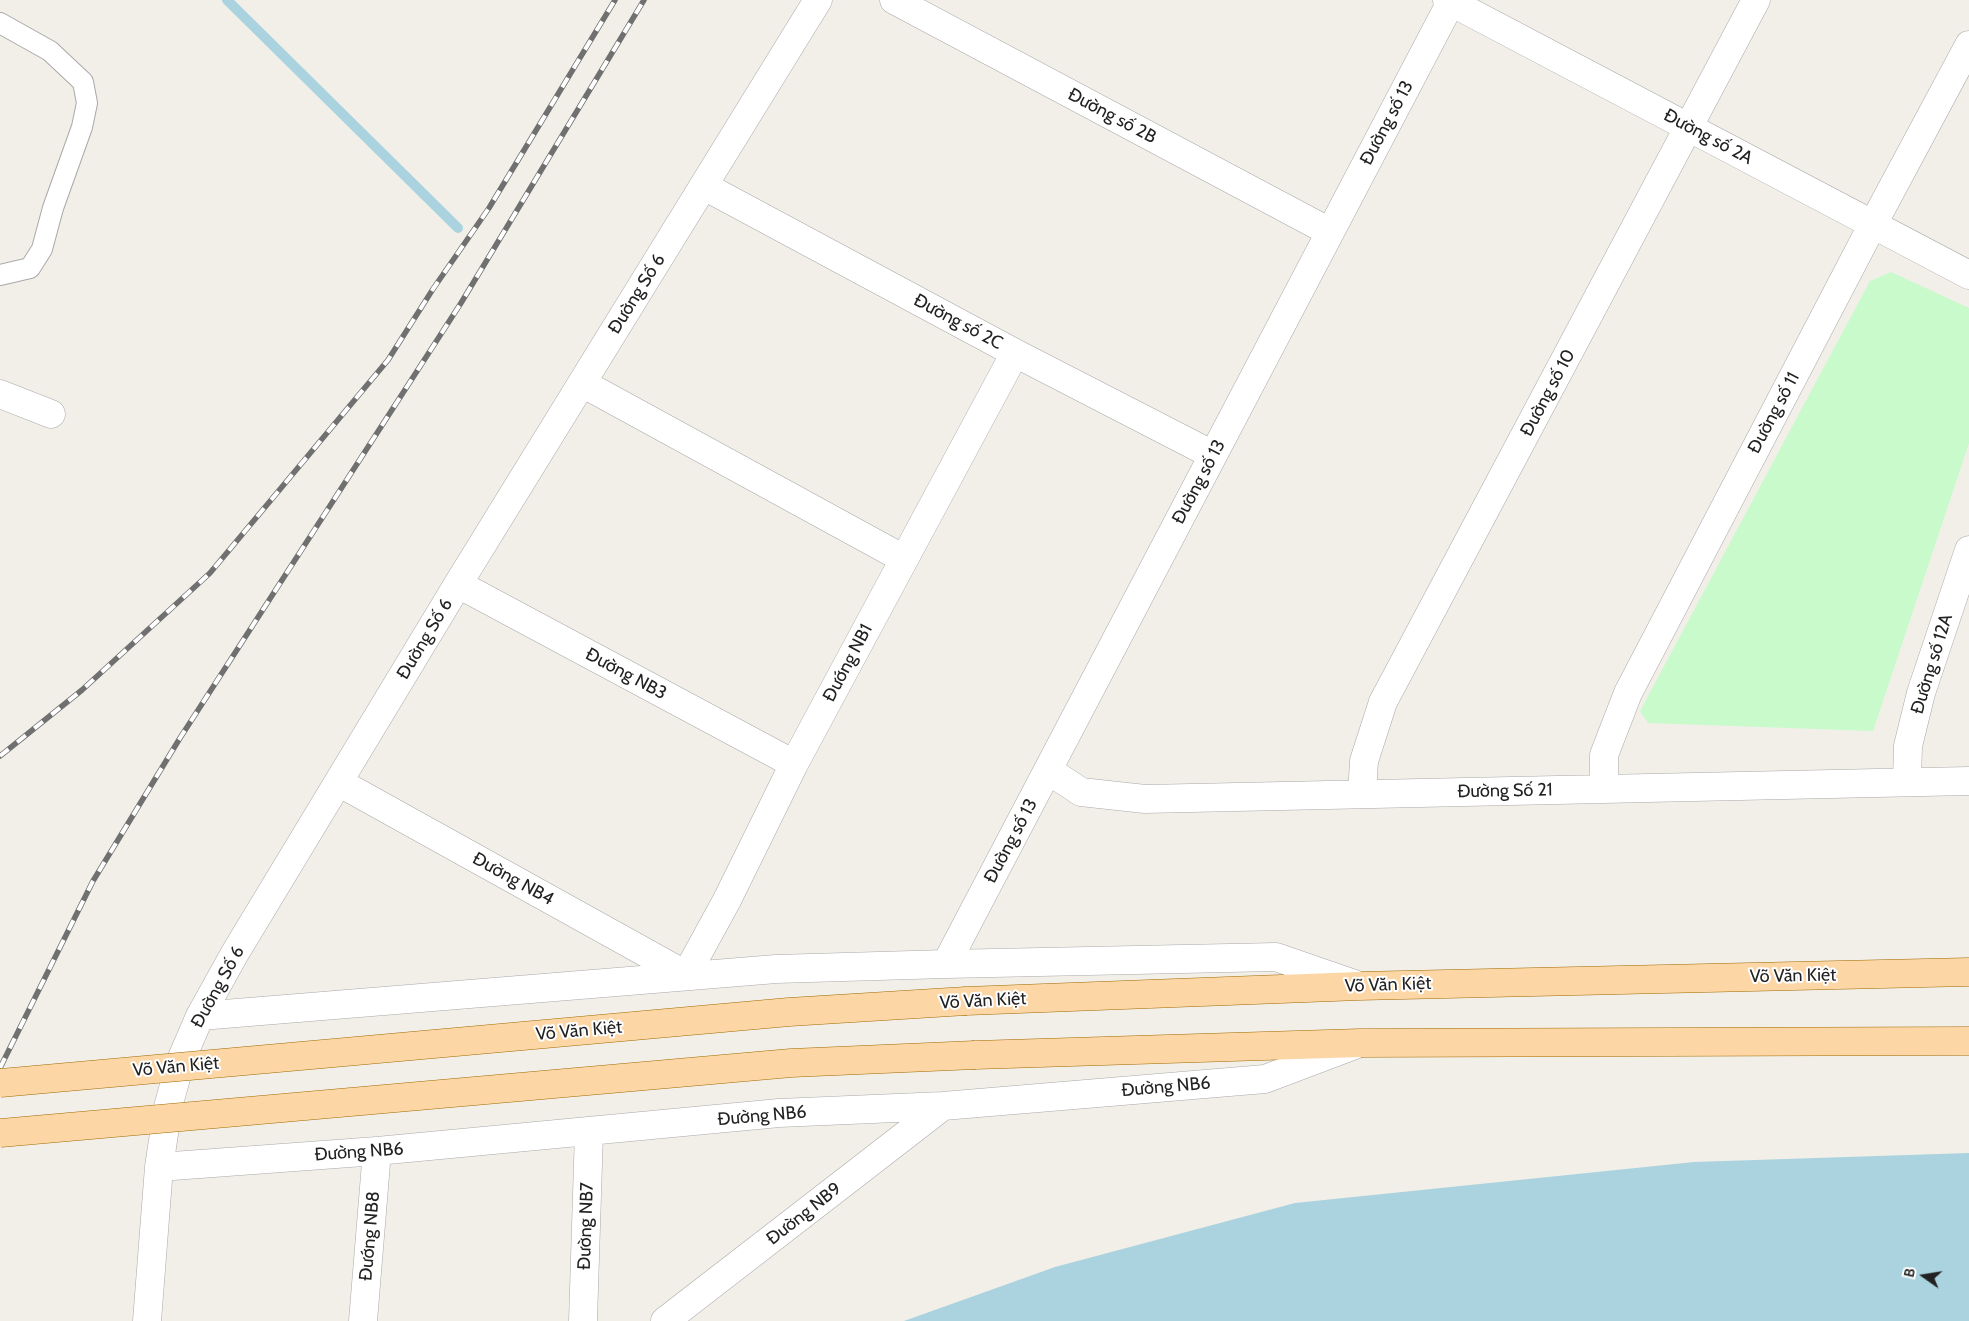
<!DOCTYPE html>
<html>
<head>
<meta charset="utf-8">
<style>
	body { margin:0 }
	#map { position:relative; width:1969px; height:1321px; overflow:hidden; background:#f2efe9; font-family:Cabin,sans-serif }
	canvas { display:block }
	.north { position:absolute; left:1899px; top:1251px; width:50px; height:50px; -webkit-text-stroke:4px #fff; paint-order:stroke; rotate:283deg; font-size:14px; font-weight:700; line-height:20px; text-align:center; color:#222 }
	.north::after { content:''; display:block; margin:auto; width:18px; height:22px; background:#222; clip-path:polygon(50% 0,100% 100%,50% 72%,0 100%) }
</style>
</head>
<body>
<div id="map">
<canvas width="1969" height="1321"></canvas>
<div class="north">B</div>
</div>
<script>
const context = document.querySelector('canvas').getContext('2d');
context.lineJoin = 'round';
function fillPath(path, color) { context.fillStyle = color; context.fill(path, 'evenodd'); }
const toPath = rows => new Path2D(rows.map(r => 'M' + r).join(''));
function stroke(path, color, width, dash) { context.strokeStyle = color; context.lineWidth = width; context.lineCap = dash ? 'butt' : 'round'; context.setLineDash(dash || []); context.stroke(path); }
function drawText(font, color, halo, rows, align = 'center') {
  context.font = font + ' Cabin,sans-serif'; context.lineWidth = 4; context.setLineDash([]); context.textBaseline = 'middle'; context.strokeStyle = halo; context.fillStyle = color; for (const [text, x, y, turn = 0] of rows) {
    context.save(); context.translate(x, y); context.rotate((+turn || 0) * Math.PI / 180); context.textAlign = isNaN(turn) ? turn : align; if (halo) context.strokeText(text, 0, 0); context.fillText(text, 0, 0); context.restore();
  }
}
const park = toPath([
	[1891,272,1969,308,1969,443,1873,731,1648,723,1640,711,1870,281]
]);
const water = toPath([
	[1969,1153,1969,1321,904,1321,1055,1267,1295,1203,1694,1162]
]);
const stream = toPath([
	[227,0,458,228]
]);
const lane = toPath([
	[0,23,50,51,83,82,87,103,82,127,53,208,42,249,30,268,0,275]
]);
const street = toPath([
	[894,0,1330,232],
	[1447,0,1969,275],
	[704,186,1015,353,1213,455],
	[582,383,904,559],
	[0,394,51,414],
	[458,584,794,764],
	[1048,770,1081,792,1145,799,1969,781],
	[1907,781,1908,746,1921,693,1969,550],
	[340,783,686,975,727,900,794,764,1015,353],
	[1604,789,1604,755,1628,693,1873,224,1969,45],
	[1362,794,1364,761,1383,702,1756,0],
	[946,964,1452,0],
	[200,1016,776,969,946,964,1276,957,1357,985],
	[159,1167,377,1151,779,1113,943,1106,1265,1079,1355,1045],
	[147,1321,159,1167,168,1107,181,1060,200,1016,235,953,458,584,818,0],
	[363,1321,377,1151],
	[583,1321,589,1132],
	[665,1321,943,1106]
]);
const primary = toPath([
	[966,1001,1359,986,1969,972],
	[975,1055,1360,1043,1969,1041]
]);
const rail = toPath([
	[0,756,82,690,210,573,388,360,433,289,489,208,615,0],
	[0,1068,93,881,180,738,461,303,644,0]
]);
const primaryBridge = toPath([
	[0,1083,789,1012,966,1001],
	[0,1133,791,1063,975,1055]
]);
const streetNames = [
	["Đường số 2B",1112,116,28],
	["Đường số 13",1387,123,-62],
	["Đường số 2A",1708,137,28],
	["Đường Số 6",637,294,-58],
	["Đường số 2C",958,322,28],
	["Đường số 10",1548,393,-62],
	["Đường số 11",1774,413,-62],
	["Đường số 13",1199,482,-62],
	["Đường Số 6",425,639,-59],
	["Đướng NB1",848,663,-62],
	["Đường số 12A",1932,664,-73],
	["Đường NB3",626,674,28],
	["Đường Số 21",1505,791,-1],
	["Đường số 13",1011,841,-62],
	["Đường NB4",513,879,29],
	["Võ Văn Kiệt",1793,976,-1],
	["Võ Văn Kiệt",1388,985,-2],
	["Đường Số 6",218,987,-61],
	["Võ Văn Kiệt",983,1001,-3],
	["Võ Văn Kiệt",579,1031,-5],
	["Võ Văn Kiệt",176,1067,-5],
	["Đường NB6",1166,1087,-5],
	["Đường NB6",762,1116,-5],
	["Đường NB6",359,1152,-4],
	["Đường NB9",804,1214,-38],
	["Đường NB7",586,1226,-88],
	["Đướng NB8",370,1236,-85]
];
fillPath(park, '#c8facc');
fillPath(water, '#aad3df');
stroke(stream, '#aad3df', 10);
stroke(lane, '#a9a9a9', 22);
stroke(street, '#a9a9a9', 29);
stroke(primary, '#a06b00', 29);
stroke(lane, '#fff', 20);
stroke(street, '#fff', 28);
stroke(primary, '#fcd6a4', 28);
stroke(rail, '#707070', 5.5);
stroke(rail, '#fff', 4, [11]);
stroke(primaryBridge, '#a06b00', 29, []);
stroke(primaryBridge, '#fcd6a4', 28);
drawText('18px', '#222', '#fff', streetNames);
</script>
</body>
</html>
